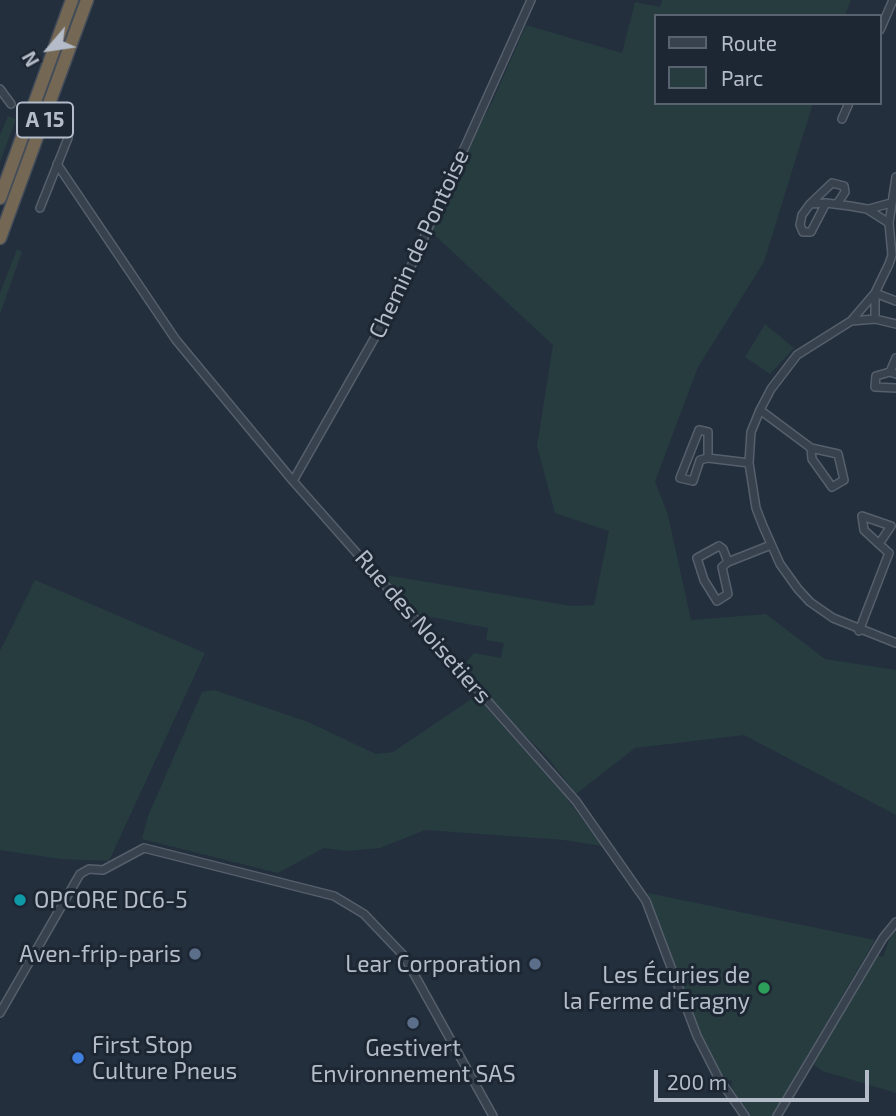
<!DOCTYPE html>
<html>
<head>
<meta charset="utf-8">
<style>
	body { margin:0 }
	#map { position:relative; width:896px; height:1116px; overflow:hidden; background:#242f3e; font-family:"Exo 2",sans-serif }
	canvas { display:block }
	.legend { position:absolute; left:654px; top:14px; width:228px; height:91px; box-sizing:border-box; background:#1d2633; border:2px solid #59626f; margin:0; padding:9px 12px; list-style:none; font-size:21px; color:#b4bcc9 }
	.legend li { display:flex; align-items:center; gap:14px; height:35px }
	.legend b { width:35px; border:2px solid #59626f }
	.north { position:absolute; left:14px; top:14px; width:70px; height:70px; -webkit-text-stroke:5px #1d2633; paint-order:stroke; rotate:241deg; font-size:19px; font-weight:700; line-height:28px; text-align:center; color:#b4bcc9 }
	.north::after { content:''; display:block; margin:auto; width:24px; height:32px; background:#b4bcc9; clip-path:polygon(50% 0,100% 100%,50% 72%,0 100%) }
	.scale { position:absolute; left:654px; top:1070px; width:215px; height:32px; box-sizing:border-box; border:4px solid #b4bcc9; border-top:0; padding-left:9px; font-size:21px; line-height:24px; white-space:nowrap; color:#b4bcc9; -webkit-text-stroke:5px #1d2633; paint-order:stroke }
</style>
</head>
<body>
<div id="map">
<canvas width="896" height="1116"></canvas>
<ul class="legend">
<li><b style="height:9px;background:#38414e"></b>Route</li>
<li><b style="height:19px;background:#263c3f"></b>Parc</li>
</ul>
<div class="north">N</div>
<div class="scale">200 m</div>
</div>
<script>
const context = document.querySelector('canvas').getContext('2d');
context.lineJoin = 'round';
function fillPath(path, color) { context.fillStyle = color; context.fill(path, 'evenodd'); }
const toPath = rows => new Path2D(rows.map(r => 'M' + r).join(''));
function stroke(path, color, width, dash) { context.strokeStyle = color; context.lineWidth = width; context.lineCap = dash ? 'butt' : 'round'; context.setLineDash(dash || []); context.stroke(path); }
function drawText(font, color, halo, rows, align = 'center') {
  context.font = font + ' "Exo 2",sans-serif'; context.lineWidth = 6; context.setLineDash([]); context.textBaseline = 'middle'; context.strokeStyle = halo; context.fillStyle = color; for (const [text, x, y, turn = 0] of rows) {
    context.save(); context.translate(x, y); context.rotate((+turn || 0) * Math.PI / 180); context.textAlign = isNaN(turn) ? turn : align; if (halo) context.strokeText(text, 0, 0); context.fillText(text, 0, 0); context.restore();
  }
}
const green = toPath([
	[662,0,851,0,845,16,656,16,656,103,813,103,764,262,698,367,655,481,668,515,691,620,766,614,825,659,896,670,896,815,744,735,635,748,576,794,548,758,477,689,481,686,463,666,474,653,501,658,504,643,486,640,488,628,416,614,379,574,572,606,594,605,609,531,555,513,537,446,553,345,427,228,493,100,526,25,622,53,635,2,660,7],
	[8,116,16,119,0,162,0,135],
	[17,249,22,252,0,314,0,293],
	[765,324,794,348,770,374,745,357],
	[35,580,205,653,109,861,60,859,0,850,0,651],
	[214,690,308,722,376,754,393,752,476,696,565,796,602,846,564,840,425,830,380,848,347,851,324,848,278,873,142,839,148,816,202,692],
	[648,893,875,940,772,1116,750,1116,731,1087,732,1081,723,1077,699,1037],
	[896,928,896,1093,822,1071,812,1063,876,955,883,957,892,931]
]);
const minor = toPath([
	[880,30,893,0],
	[0,89,11,104],
	[842,119,849,103],
	[57,164,176,340,293,481,576,801,646,901,697,1036,719,1079,745,1116],
	[826,203,811,232,803,232,800,225,802,215,810,204,826,203,850,206,867,209,889,223],
	[810,204,832,183,844,186,845,192,837,204],
	[40,208,68,138],
	[869,209,891,203],
	[875,319,875,293,896,301],
	[851,321,875,293,889,264,892,255,889,223,896,177],
	[896,324,875,319,851,321,797,355,771,389,760,410,751,432,749,463,756,508,763,526,780,564,798,589,810,602,833,618,896,643],
	[890,372,896,358],
	[896,374,890,372,876,376,875,387,896,388],
	[760,410,811,448,838,454,844,480,832,487,812,459,811,448],
	[699,430,708,432,708,458,700,460,693,481,680,478,699,430],
	[708,458,749,463],
	[293,481,395,302,531,0],
	[879,544,891,526,862,516,864,530,879,544,889,553],
	[719,546,723,549,728,562,722,567,728,594,717,601,704,580,697,558,719,546],
	[728,562,771,545],
	[859,631,889,553],
	[0,1013,80,874,89,869,103,870,144,848,334,896,364,914,404,956,493,1116],
	[777,1116,883,938,896,922]
]);
const motorway = toPath([
	[0,198,72,0],
	[0,238,87,0]
]);
const markers = [
	[20,900,7,"#0f9aa8"],
	[195,954,7,"#5c6f8a"],
	[535,964,7,"#5c6f8a"],
	[764,988,7,"#2e9e5b"],
	[413,1023,7,"#5c6f8a"],
	[78,1058,7,"#3f7fe0"]
];
const shields = [
	[45,120,56]
];
const shieldNames = [
	["A 15",45,120]
];
const streetNames = [
	["Chemin de Pontoise",419,244,-65],
	["Rue des Noisetiers",423,627,49]
];
const poiNames = [
	["OPCORE DC6-5",34,900,"left"],
	["Aven-frip-paris",181,954],
	["Lear Corporation",521,964],
	["Les Écuries de",750,975],
	["la Ferme d'Eragny",750,1001],
	["First Stop",92,1045,"left"],
	["Culture Pneus",92,1071,"left"],
	["Gestivert",413,1048,"center"],
	["Environnement SAS",413,1074,"center"]
];
fillPath(green, '#263c3f');
stroke(minor, '#565f6c', 10);
stroke(motorway, '#434c59', 15);
stroke(minor, '#38414e', 7);
stroke(motorway, '#746855', 12);
for (const [x, y, r, color] of markers) { const dot = new Path2D(); dot.arc(x, y, r, 0, 2 * Math.PI); context.fillStyle = color; context.fill(dot); stroke(dot, '#1d2633', 2.5); }
for (const [x, y, w] of shields) { const box = new Path2D(); box.roundRect(x - w / 2, y - 17.5, w, 35, 5); context.fillStyle = '#1d2633'; context.fill(box); stroke(box, '#b4bcc9', 2); }
drawText('bold 21px', '#b4bcc9', null, shieldNames);
drawText('23px', '#b4bcc9', '#1d2633', streetNames);
drawText('23px', '#b4bcc9', '#1d2633', poiNames, 'right');
</script>
</body>
</html>
